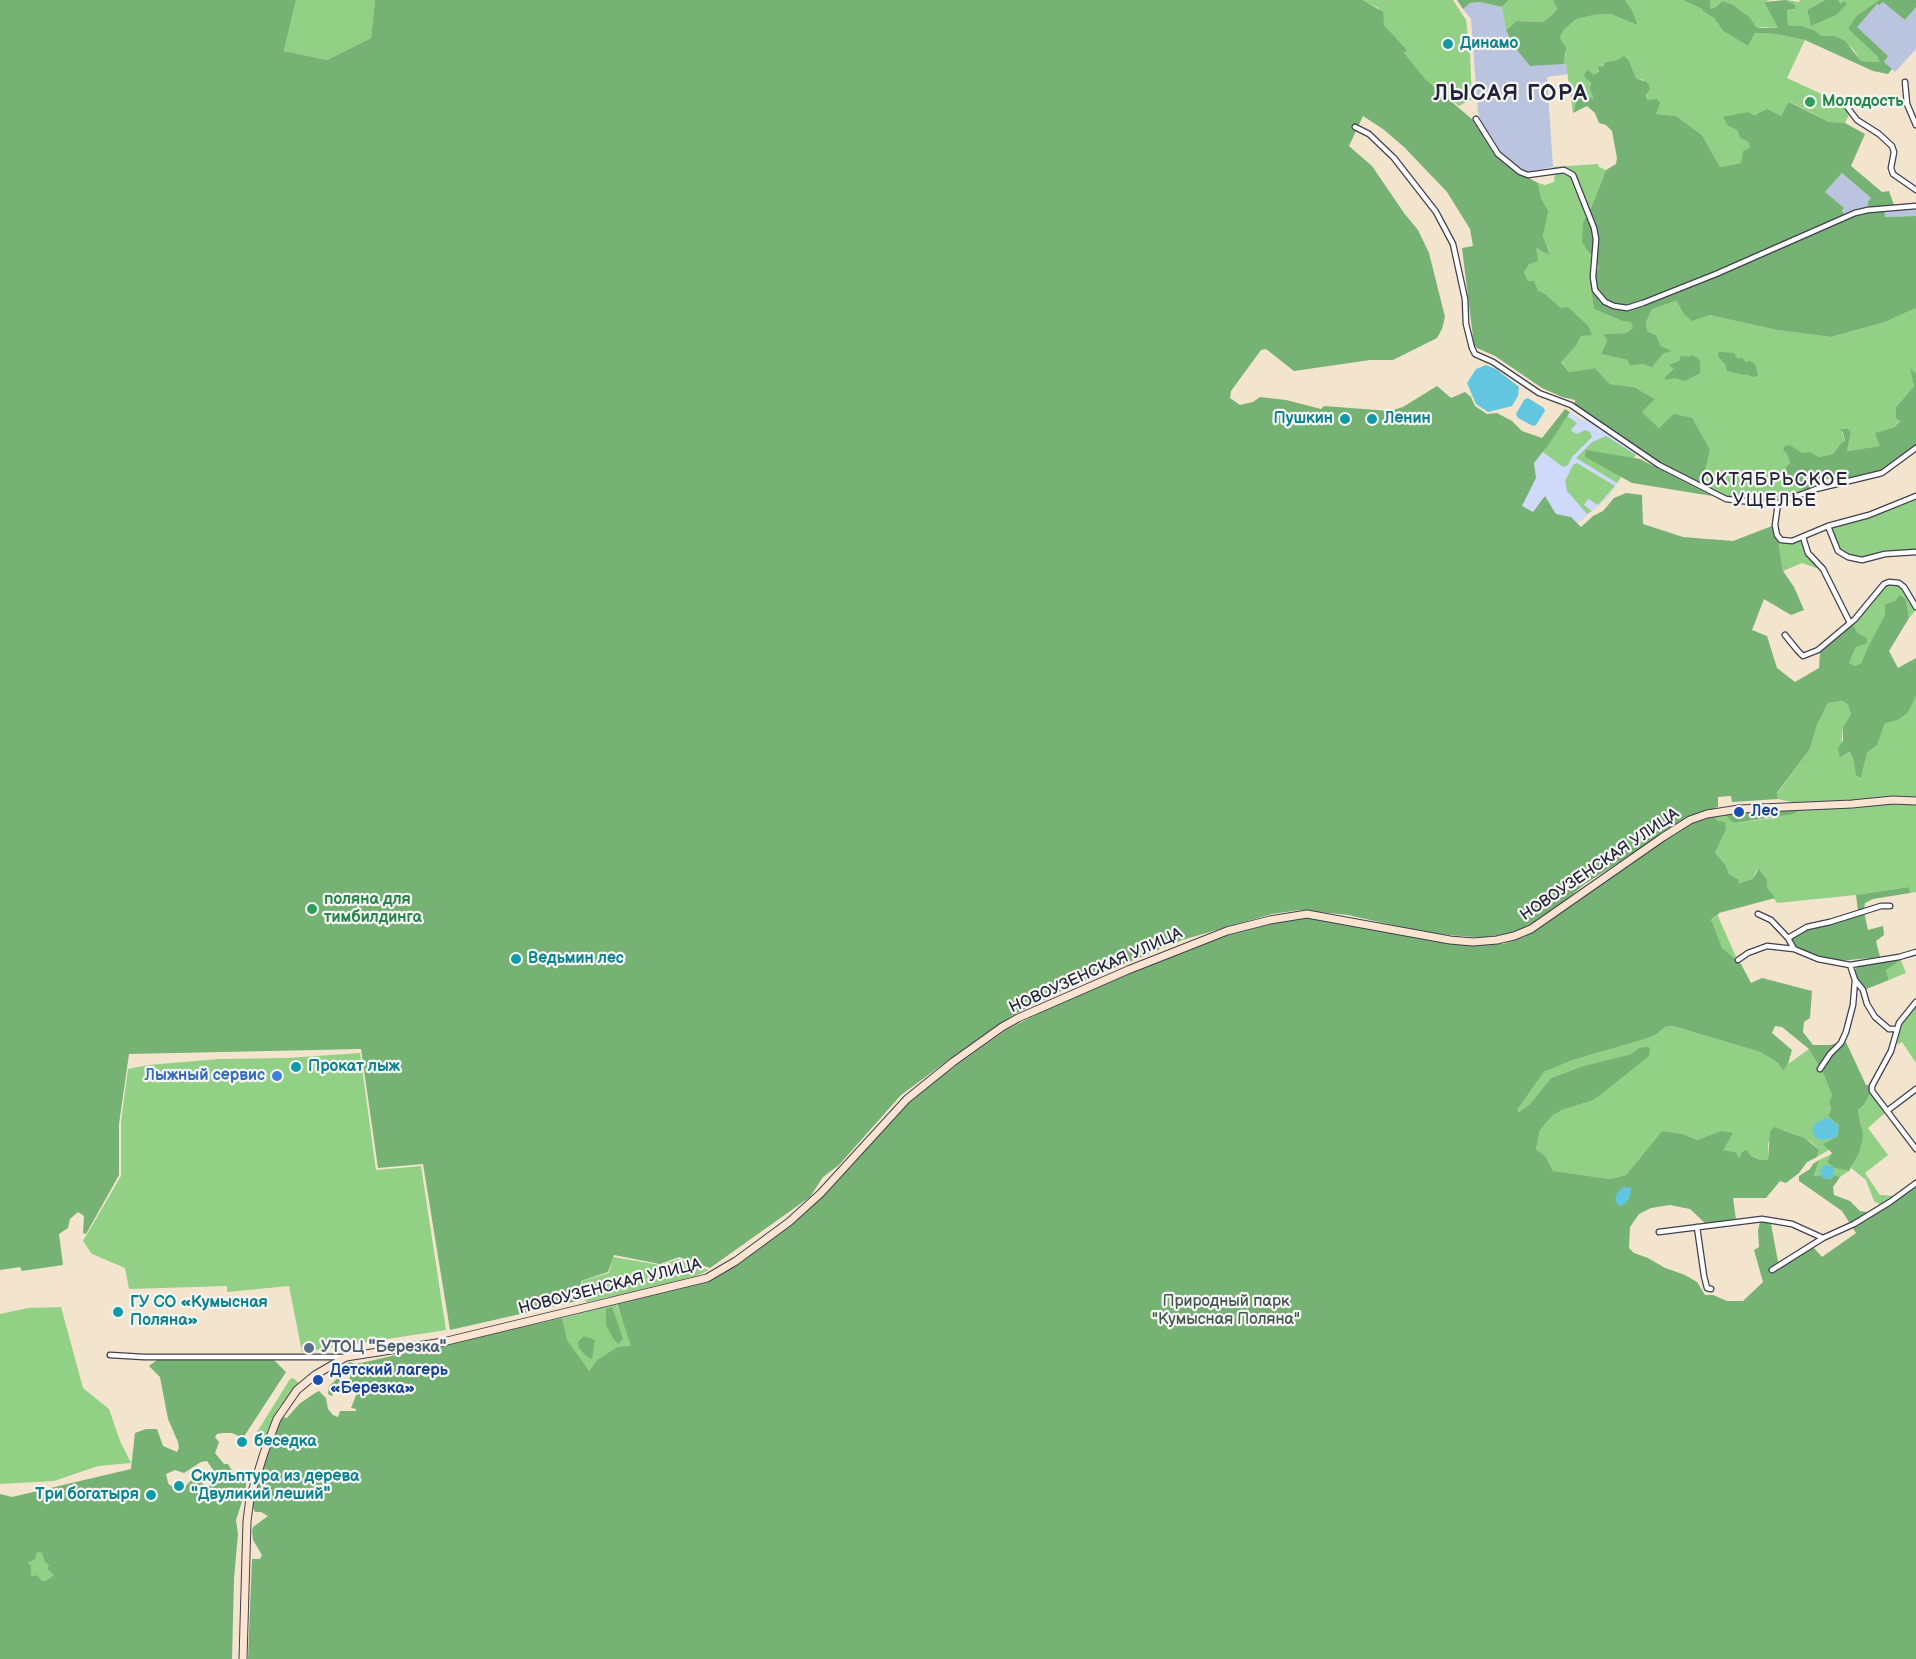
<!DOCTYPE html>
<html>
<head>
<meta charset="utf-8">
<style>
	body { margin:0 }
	canvas { display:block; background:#f3e4ce }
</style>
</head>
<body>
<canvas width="1916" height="1659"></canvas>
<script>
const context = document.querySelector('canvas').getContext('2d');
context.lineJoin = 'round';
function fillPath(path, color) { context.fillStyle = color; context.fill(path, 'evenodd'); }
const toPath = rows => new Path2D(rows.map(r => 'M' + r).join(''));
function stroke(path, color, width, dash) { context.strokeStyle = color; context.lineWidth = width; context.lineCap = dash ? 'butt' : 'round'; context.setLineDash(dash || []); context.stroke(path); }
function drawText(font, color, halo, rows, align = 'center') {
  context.font = font + ' "Balsamiq Sans",sans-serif'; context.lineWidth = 4.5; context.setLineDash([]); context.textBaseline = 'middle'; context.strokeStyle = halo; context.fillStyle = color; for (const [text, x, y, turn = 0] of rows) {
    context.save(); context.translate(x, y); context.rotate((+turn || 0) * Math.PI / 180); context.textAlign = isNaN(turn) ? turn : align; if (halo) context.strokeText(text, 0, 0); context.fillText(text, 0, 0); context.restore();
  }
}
const built = toPath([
	[1570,412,1584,421,1586,418,1637,454,1607,498,1577,524,1570,517,1556,514,1545,496,1533,512,1522,506,1536,478,1534,463,1549,444]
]);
const industrial = toPath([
	[1883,1,1905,20,1916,7,1916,49,1895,72,1884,62,1888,56,1856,27,1877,4],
	[1480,2,1502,7,1506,30,1513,45,1566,64,1568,74,1547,77,1553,167,1525,172,1521,171,1500,154,1483,128,1478,112,1471,19,1463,9,1470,3],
	[1842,173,1871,198,1869,208,1846,216,1842,211,1844,209,1825,192],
	[1916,207,1916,216,1885,217,1884,209]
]);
const green = toPath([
	[296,0,375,0,371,38,327,60,284,51],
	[1363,0,1453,0,1466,20,1470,53,1472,99,1459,106,1425,80,1404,53,1407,50,1384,25,1378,8],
	[1509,0,1553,0,1557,7,1554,13,1543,22,1517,21,1506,30,1502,7],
	[1625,0,1683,0,1705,9,1714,18,1723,31,1748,46,1755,33,1776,34,1805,40,1787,78,1852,108,1845,123,1829,122,1790,102,1781,116,1724,117,1728,126,1737,130,1740,138,1748,142,1750,148,1741,163,1720,167,1702,135,1676,116,1656,114,1648,100,1643,80,1636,78,1629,61,1605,62,1594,76,1587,71,1595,99,1577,98,1573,113,1566,64,1564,64,1566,53,1560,38,1563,31,1576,19,1594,15,1611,14,1638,24],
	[1710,0,1770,0,1764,2,1778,28,1756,27,1743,12,1734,5,1722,1,1716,7,1711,9],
	[1786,0,1799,2,1800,0,1825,0,1807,10,1811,26,1835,16,1841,4,1838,0,1879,0,1856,16,1848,29,1877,56,1881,62,1861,61,1853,49,1836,36,1820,36,1814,30,1802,26,1788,26,1787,10,1795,9,1795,6],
	[1598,164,1599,167,1606,170,1591,208,1583,222,1590,255,1599,267,1590,283,1594,309,1622,321,1632,322,1633,328,1626,333,1603,334,1607,341,1601,354,1627,360,1630,366,1643,364,1652,366,1663,354,1671,351,1661,346,1656,335,1647,331,1646,322,1652,309,1676,301,1684,314,1709,315,1777,330,1831,337,1885,322,1916,308,1916,373,1911,369,1914,386,1896,407,1900,420,1880,442,1880,446,1847,451,1851,432,1848,429,1841,429,1845,442,1841,443,1833,454,1819,457,1802,454,1790,445,1786,452,1790,463,1788,478,1796,486,1804,490,1778,501,1768,502,1726,497,1702,485,1710,450,1659,428,1642,412,1655,399,1634,387,1610,384,1595,368,1569,372,1561,361,1576,346,1581,336,1561,308,1544,293,1537,291,1534,282,1528,281,1524,272,1536,246,1550,253,1543,236,1547,211,1541,198,1538,183,1545,185,1554,182,1555,173,1553,167],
	[1567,416,1577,423,1571,430,1573,432,1577,434,1585,430,1590,432,1592,437,1572,457,1568,465,1563,467,1543,452],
	[1606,436,1636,455,1617,483,1576,458,1592,442],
	[1577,463,1615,486,1598,505,1588,499,1584,505,1592,511,1587,514,1567,491,1565,481,1573,465],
	[1916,498,1916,550,1885,552,1862,557,1849,556,1840,550,1832,530,1834,526,1870,517],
	[1778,540,1786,543,1801,541,1806,554,1822,570,1802,563,1783,571],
	[1890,584,1898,585,1909,596,1915,611,1909,618,1906,600,1885,604,1886,615,1867,649,1861,663,1855,666,1849,663,1856,647,1859,634,1852,624,1886,585],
	[1916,696,1916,799,1795,803,1778,799,1777,794,1810,749,1817,725,1828,703,1842,701,1848,705,1851,714,1843,727,1840,756,1848,752,1853,758,1856,776,1861,778,1867,753,1877,745,1885,722,1898,720],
	[1893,802,1916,804,1916,892,1910,893,1909,887,1856,895,1777,903,1767,888,1766,879,1758,868,1752,879,1738,883,1738,879,1729,874,1725,864,1715,853,1723,835,1714,815,1724,813,1735,823,1774,818,1797,808],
	[1719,913,1718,916,1736,957,1733,959,1722,948,1711,923,1711,921],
	[1900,958,1906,973,1889,980,1886,970,1897,963],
	[1916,1006,1916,1063,1902,1042,1899,1044,1897,1043,1903,1022],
	[1673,1026,1760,1052,1778,1063,1783,1071,1788,1064,1809,1049,1823,1073,1832,1095,1829,1102,1831,1109,1828,1116,1839,1126,1837,1137,1829,1150,1817,1157,1819,1150,1812,1143,1805,1138,1783,1130,1768,1143,1768,1160,1760,1160,1751,1156,1740,1158,1735,1152,1722,1150,1721,1131,1697,1140,1683,1134,1662,1131,1626,1175,1610,1179,1553,1171,1546,1157,1536,1149,1540,1130,1552,1116,1562,1110,1591,1101,1649,1056,1639,1048,1631,1054,1583,1066,1551,1078,1530,1104,1519,1112,1517,1110,1544,1072,1573,1060,1645,1039,1657,1034,1665,1027],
	[360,1053,376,1170,421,1166,446,1330,302,1352,289,1286,227,1292,227,1286,129,1289,125,1268,92,1254,83,1241,121,1176,121,1122,128,1069,148,1065,219,1059,287,1058],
	[1871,1092,1886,1112,1868,1128,1888,1155,1865,1173,1880,1195,1895,1196,1881,1205,1874,1201,1866,1180,1851,1168,1859,1154,1861,1124,1858,1110,1864,1105],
	[1832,1154,1827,1162,1834,1168,1849,1171,1840,1177,1835,1175,1832,1179,1819,1175,1814,1176,1819,1160],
	[613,1257,660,1265,678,1259,709,1270,696,1276,635,1291,587,1302,583,1299,582,1281,609,1273],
	[616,1304,633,1347,595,1363,586,1374,566,1344,562,1318],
	[61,1307,83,1388,109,1409,120,1441,131,1463,98,1466,54,1481,0,1484,0,1314,28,1308],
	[293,1378,300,1384,278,1409,265,1441,254,1437,290,1379],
	[37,1551,42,1553,49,1565,47,1569,54,1575,47,1580,41,1581,37,1575,31,1576,26,1563]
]);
const forest = toPath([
	[0,0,296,0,284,51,327,60,371,38,375,0,1363,0,1383,12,1384,25,1407,50,1404,53,1425,79,1473,120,1496,155,1520,173,1538,183,1541,198,1548,211,1543,236,1550,254,1545,253,1536,247,1538,261,1529,264,1524,272,1528,281,1534,281,1538,291,1544,293,1561,308,1568,307,1588,326,1592,335,1581,336,1576,346,1561,362,1569,372,1595,368,1610,384,1634,387,1655,399,1642,412,1659,428,1674,414,1692,418,1710,450,1702,485,1660,463,1617,435,1575,405,1575,400,1562,397,1542,388,1495,356,1477,348,1474,345,1462,248,1473,246,1470,229,1447,192,1404,147,1383,129,1363,116,1349,146,1372,166,1404,213,1418,230,1429,253,1445,317,1442,329,1437,338,1393,360,1370,360,1294,371,1266,349,1261,350,1231,391,1230,398,1240,405,1253,402,1260,397,1286,400,1321,409,1324,406,1390,411,1403,407,1437,386,1451,398,1465,392,1471,397,1475,406,1487,414,1497,413,1512,421,1522,431,1542,438,1565,409,1570,412,1549,444,1534,463,1536,478,1522,506,1533,512,1545,496,1556,514,1571,517,1581,527,1593,516,1603,511,1614,498,1626,493,1642,495,1643,524,1683,537,1733,541,1772,526,1778,540,1783,571,1794,587,1804,610,1791,615,1764,599,1752,630,1767,636,1777,668,1795,682,1819,668,1820,652,1852,624,1859,634,1867,638,1867,643,1856,647,1849,663,1855,666,1861,663,1867,649,1885,615,1885,604,1895,601,1900,595,1906,600,1909,618,1889,651,1898,668,1916,658,1916,696,1908,712,1898,720,1885,723,1877,745,1867,753,1861,778,1856,776,1853,758,1849,752,1840,757,1838,749,1843,740,1843,727,1851,714,1848,705,1842,701,1828,703,1817,725,1810,749,1777,793,1778,799,1732,802,1731,796,1718,797,1718,807,1689,817,1585,884,1552,911,1518,931,1483,938,1428,933,1348,915,1300,910,1272,914,1182,940,1073,985,1013,1015,958,1053,901,1095,839,1165,823,1177,810,1197,710,1268,679,1257,660,1264,614,1255,608,1272,581,1281,582,1300,450,1330,423,1164,378,1168,361,1049,129,1054,119,1124,119,1175,86,1234,83,1233,84,1216,78,1212,70,1219,68,1228,59,1234,63,1265,22,1271,20,1267,0,1270],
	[1457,0,1509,0,1502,7,1480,2,1470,3,1463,9],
	[1553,0,1625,0,1632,11,1638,25,1611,14,1594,15,1576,19,1563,31,1560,38,1566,48,1564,64,1530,66,1513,45,1506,30,1517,21,1543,22,1554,13,1557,8],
	[1683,0,1710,0,1711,9,1716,7,1722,1,1734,5,1750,18,1756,27,1761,28,1778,28,1764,2,1786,0,1795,5,1795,9,1787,10,1788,26,1802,26,1814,30,1821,36,1835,36,1845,41,1861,61,1880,62,1877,56,1848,29,1856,16,1879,0,1916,0,1916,7,1905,20,1883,2,1879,5,1877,4,1857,27,1888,56,1884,62,1892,69,1888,74,1873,71,1805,40,1776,34,1755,33,1748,46,1723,31,1714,18,1702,10,1703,9],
	[1825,0,1838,0,1841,4,1844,1,1847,4,1835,16,1811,26,1807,10],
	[1624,56,1629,61,1636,78,1648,83,1650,89,1646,95,1648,100,1657,99,1660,103,1656,114,1676,116,1702,135,1720,167,1741,163,1743,151,1750,148,1748,142,1740,138,1737,130,1728,126,1723,117,1748,112,1755,116,1757,114,1767,109,1781,116,1789,102,1829,122,1845,123,1865,134,1851,166,1882,192,1889,191,1894,205,1884,206,1885,217,1916,216,1916,308,1885,322,1831,337,1777,330,1709,315,1692,321,1684,314,1676,301,1652,309,1646,322,1647,331,1656,335,1661,346,1672,351,1663,354,1652,367,1643,364,1630,366,1627,360,1601,354,1607,341,1603,334,1626,333,1633,328,1631,322,1622,321,1594,309,1590,283,1599,267,1582,242,1583,222,1591,208,1606,170,1616,164,1617,158,1612,131,1606,125,1599,123,1595,113,1587,106,1573,113,1577,98,1585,96,1594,99,1590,89,1591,83,1584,76,1587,70,1594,75,1599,71,1598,67,1603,66,1605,62,1615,61],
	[1842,173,1871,198,1868,202,1868,208,1846,216,1842,211,1844,208,1825,192],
	[1719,352,1734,353,1737,358,1742,358,1746,362,1750,361,1755,364,1758,376,1752,377,1747,374,1744,375,1727,371,1725,364,1718,356],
	[1692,355,1698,358,1700,362,1700,373,1685,381,1675,378,1665,380,1665,377,1674,369,1669,365,1679,361,1681,356,1690,357],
	[1910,368,1916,373,1916,445,1882,470,1840,481,1833,477,1811,485,1810,489,1804,490,1796,486,1786,473,1786,467,1790,463,1786,452,1783,450,1785,446,1790,445,1802,453,1810,452,1819,457,1833,454,1841,443,1845,441,1843,433,1840,429,1848,429,1851,432,1847,451,1880,446,1875,433,1893,428,1900,421,1896,418,1896,407,1914,386],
	[1586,450,1640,459,1712,496,1632,483,1585,457],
	[1797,808,1800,810,1793,814,1735,823,1731,821,1724,813],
	[1714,815,1717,821,1725,822,1726,829,1715,853,1725,864,1729,874,1738,879,1739,883,1752,879,1757,872,1758,868,1767,880,1767,888,1775,898,1719,913,1711,920,1722,948,1741,964,1751,983,1762,978,1812,991,1810,1018,1804,1022,1803,1032,1813,1045,1831,1045,1845,1040,1866,1085,1870,1085,1869,1089,1871,1092,1864,1105,1858,1110,1863,1136,1859,1154,1849,1171,1834,1168,1827,1162,1832,1153,1823,1144,1837,1137,1839,1126,1828,1116,1831,1109,1829,1102,1832,1095,1823,1073,1809,1049,1782,1027,1775,1026,1772,1033,1792,1050,1788,1064,1783,1071,1778,1063,1760,1052,1673,1026,1665,1027,1657,1034,1645,1039,1573,1060,1544,1072,1517,1110,1519,1112,1530,1104,1551,1078,1583,1066,1631,1054,1639,1048,1646,1047,1650,1048,1649,1056,1599,1096,1591,1101,1562,1110,1552,1116,1540,1130,1536,1149,1546,1157,1553,1171,1610,1179,1626,1175,1662,1131,1683,1134,1697,1140,1721,1131,1733,1133,1723,1150,1735,1152,1740,1158,1742,1152,1746,1150,1751,1156,1760,1160,1768,1160,1770,1132,1774,1127,1805,1138,1819,1150,1817,1157,1807,1162,1799,1173,1786,1183,1780,1181,1766,1198,1733,1198,1736,1220,1705,1223,1690,1209,1670,1205,1651,1208,1639,1214,1630,1227,1629,1248,1634,1253,1648,1258,1665,1268,1685,1275,1697,1282,1705,1295,1713,1295,1727,1301,1743,1301,1763,1282,1754,1250,1759,1247,1758,1231,1760,1221,1771,1224,1779,1267,1813,1247,1822,1257,1856,1233,1842,1211,1799,1181,1799,1176,1810,1169,1813,1164,1819,1160,1814,1176,1819,1175,1831,1179,1835,1175,1840,1177,1833,1187,1834,1195,1850,1201,1860,1211,1874,1213,1916,1185,1916,1659,248,1659,252,1559,260,1559,262,1555,253,1540,252,1531,253,1527,268,1516,261,1512,255,1512,252,1506,263,1466,282,1417,287,1418,299,1404,315,1393,319,1391,326,1398,328,1409,333,1415,338,1417,340,1411,356,1411,356,1409,351,1408,357,1393,356,1391,347,1394,342,1388,337,1387,332,1396,328,1394,329,1386,339,1377,345,1380,350,1378,350,1371,343,1371,341,1366,350,1362,356,1364,562,1318,567,1340,589,1371,597,1360,618,1347,631,1346,617,1304,709,1281,729,1269,804,1214,916,1094,1006,1030,1049,1008,1181,949,1249,926,1303,916,1435,941,1474,944,1503,944,1524,937,1538,929,1564,910,1575,899,1614,875,1646,850,1691,822],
	[1909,887,1910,893,1873,899,1865,903,1864,910,1858,911,1856,895],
	[1864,912,1868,930,1883,926,1884,935,1876,941,1880,957,1839,961,1820,958,1796,947,1790,939,1802,931],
	[1900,958,1897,963,1886,970,1889,980,1864,990,1856,978,1854,971,1858,966],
	[612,1307,623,1339,618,1344,613,1338,606,1325,606,1309],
	[584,1336,595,1340,592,1359,587,1357,579,1348,578,1342],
	[273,1359,286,1372,243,1438,232,1433,223,1433,217,1434,215,1437,219,1442,215,1453,224,1464,228,1464,237,1479,246,1483,246,1489,236,1520,238,1534,234,1579,232,1659,0,1659,0,1494,12,1497,131,1469,135,1433,146,1429,157,1429,163,1446,177,1452,179,1448,178,1442,168,1419,160,1377,149,1366,157,1360],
	[207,1461,214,1471,216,1478,210,1482,211,1484,207,1488,201,1482,192,1479,187,1485,182,1487,171,1486,168,1483,166,1474,175,1470,184,1473,201,1462],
	[37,1552,42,1553,45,1562,49,1565,47,1569,54,1575,47,1580,42,1581,37,1575,31,1576,31,1566,27,1563,35,1559]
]);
const water = toPath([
	[1486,365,1496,369,1519,387,1518,396,1512,406,1488,412,1476,404,1467,383,1476,369],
	[1528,398,1544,408,1545,411,1536,425,1533,426,1518,418,1516,414,1524,400],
	[1825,1118,1831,1119,1839,1127,1836,1138,1820,1140,1815,1137,1812,1129,1815,1124],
	'1820 1172a7 7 0 1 1 14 0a7 7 0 1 1-14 0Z',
	[1623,1187,1631,1188,1630,1197,1625,1204,1620,1206,1615,1201,1617,1193]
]);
const minor = toPath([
	[1905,82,1907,104,1916,125],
	[1848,108,1857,120,1879,134,1892,146,1894,152,1891,168,1893,174,1916,190],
	[1476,119,1498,154,1520,172,1528,175,1564,170,1573,175,1594,228,1596,239,1593,277,1595,290,1605,302,1614,306,1627,308,1643,303,1716,274,1855,213,1868,210,1916,206],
	[1355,127,1369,134,1394,158,1436,212,1453,244,1465,299,1466,324,1472,348,1475,354,1493,362,1539,393,1571,405,1659,465,1726,499,1767,504,1778,503,1816,489,1882,473,1916,448],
	[1778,503,1775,525,1777,535,1781,540,1792,541,1828,526,1869,515,1916,496],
	[1828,526,1838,551,1848,557,1862,560,1885,554,1916,552],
	[1803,537,1808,553,1823,569,1850,623],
	[1785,635,1798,651,1803,656,1818,650,1855,619,1884,584,1889,582,1899,583,1904,587,1916,607],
	[1758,914,1771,920,1788,938,1794,949],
	[1788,938,1807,927,1830,922,1881,906,1890,906],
	[1738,960,1748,953,1767,946,1794,949,1818,959,1850,965,1899,957,1916,952],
	[1850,965,1855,980,1863,990,1867,1004,1875,1017,1889,1029,1897,1029],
	[1916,1002,1899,1023,1891,1051,1872,1086,1872,1091,1916,1149],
	[1820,1069,1830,1054,1841,1043,1846,1032,1853,1005,1855,980],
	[1887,1111,1916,1089],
	[1697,1227,1704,1276,1707,1288,1711,1289],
	[1659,1232,1762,1219,1792,1224,1823,1238,1854,1224,1890,1202,1916,1183],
	[1772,1270,1823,1238],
	[110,1355,144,1357,343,1357]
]);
const secondary = toPath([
	[243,1659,247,1521,250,1498,264,1453,277,1419,297,1390,315,1375,346,1357,443,1342,707,1278,736,1261,789,1222,821,1193,907,1099,953,1062,1002,1027,1018,1018,1128,970,1227,931,1270,920,1307,914,1450,940,1473,942,1497,940,1514,936,1531,929,1663,837,1690,820,1707,814,1739,809,1852,804,1893,800,1916,801]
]);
const markers = [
	[1448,44,6,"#0f9aa8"],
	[1810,102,6,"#2e9e5b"],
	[1345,419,6,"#0f9aa8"],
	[1372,419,6,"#0f9aa8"],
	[1739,812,6,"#1a4fb4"],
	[312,909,6,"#2e9e5b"],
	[516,959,6,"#0f9aa8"],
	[296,1067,6,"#0f9aa8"],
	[277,1076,6,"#3f7fe0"],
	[118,1312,6,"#0f9aa8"],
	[309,1348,6,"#5c6f8a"],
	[318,1380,6,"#1a4fb4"],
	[242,1442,6,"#0f9aa8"],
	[179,1486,6,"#0f9aa8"],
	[151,1495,6,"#0f9aa8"]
];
const cultureNames = [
	["Динамо",1460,44],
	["Пушкин",1333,419,"right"],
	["Ленин",1384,419],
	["Ведьмин лес",528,959],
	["Прокат лыж",308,1067],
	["ГУ СО «Кумысная",130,1303],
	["Поляна»",130,1321],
	["беседка",254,1442],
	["Cкульптура из дерева",191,1477],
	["\"Двуликий леший\"",191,1495],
	["Три богатыря",139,1495,"right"]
];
const leisureNames = [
	["Молодость",1822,102],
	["поляна для",324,900],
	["тимбилдинга",324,918]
];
const transitNames = [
	["Лес",1751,812],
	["Детский лагерь",330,1371],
	["«Березка»",330,1389]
];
const streetNames = [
	["НОВОУЗЕНСКАЯ УЛИЦА",1600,865,-34],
	["НОВОУЗЕНСКАЯ УЛИЦА",1096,971,-24],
	["НОВОУЗЕНСКАЯ УЛИЦА",610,1287,-14]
];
const shopNames = [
	["Лыжный сервис",265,1076]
];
const parkNames = [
	["Природный парк",1226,1302],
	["\"Кумысная Поляна\"",1226,1320]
];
const serviceNames = [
	["УТОЦ \"Березка\"",321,1348]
];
const neighbourhoodNames = [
	["ОКТЯБРЬСКОЕ",1775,480],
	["УЩЕЛЬЕ",1775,501]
];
const districtNames = [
	["ЛЫСАЯ ГОРА",1511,94]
];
fillPath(built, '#cfdafa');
fillPath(industrial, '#bac4de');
fillPath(green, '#92d086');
fillPath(forest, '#75b273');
fillPath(water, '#63c6e0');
stroke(minor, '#413f51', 7);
stroke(secondary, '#413f51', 9);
stroke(minor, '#fff', 4.5);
stroke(secondary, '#fde4d1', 7);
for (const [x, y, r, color] of markers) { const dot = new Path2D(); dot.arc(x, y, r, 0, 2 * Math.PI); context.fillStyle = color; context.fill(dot); stroke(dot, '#f6f6f2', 2); }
drawText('bold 16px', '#0d838f', '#f6f6f2', cultureNames, 'left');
drawText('bold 16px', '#27864d', '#f6f6f2', leisureNames, 'left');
drawText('bold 16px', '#164399', '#f6f6f2', transitNames, 'left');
drawText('16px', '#22223b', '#f6f6f2', streetNames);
drawText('bold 16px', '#366cbe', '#f6f6f2', shopNames, 'right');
drawText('16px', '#445652', '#f6f6f2', parkNames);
drawText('bold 16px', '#4e5e75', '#f6f6f2', serviceNames, 'left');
context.letterSpacing = '1.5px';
drawText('18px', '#22223b', '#f6f6f2', neighbourhoodNames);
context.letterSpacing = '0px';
context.letterSpacing = '1.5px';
drawText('bold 22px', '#22223b', '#f6f6f2', districtNames);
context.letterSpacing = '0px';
</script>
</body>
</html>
